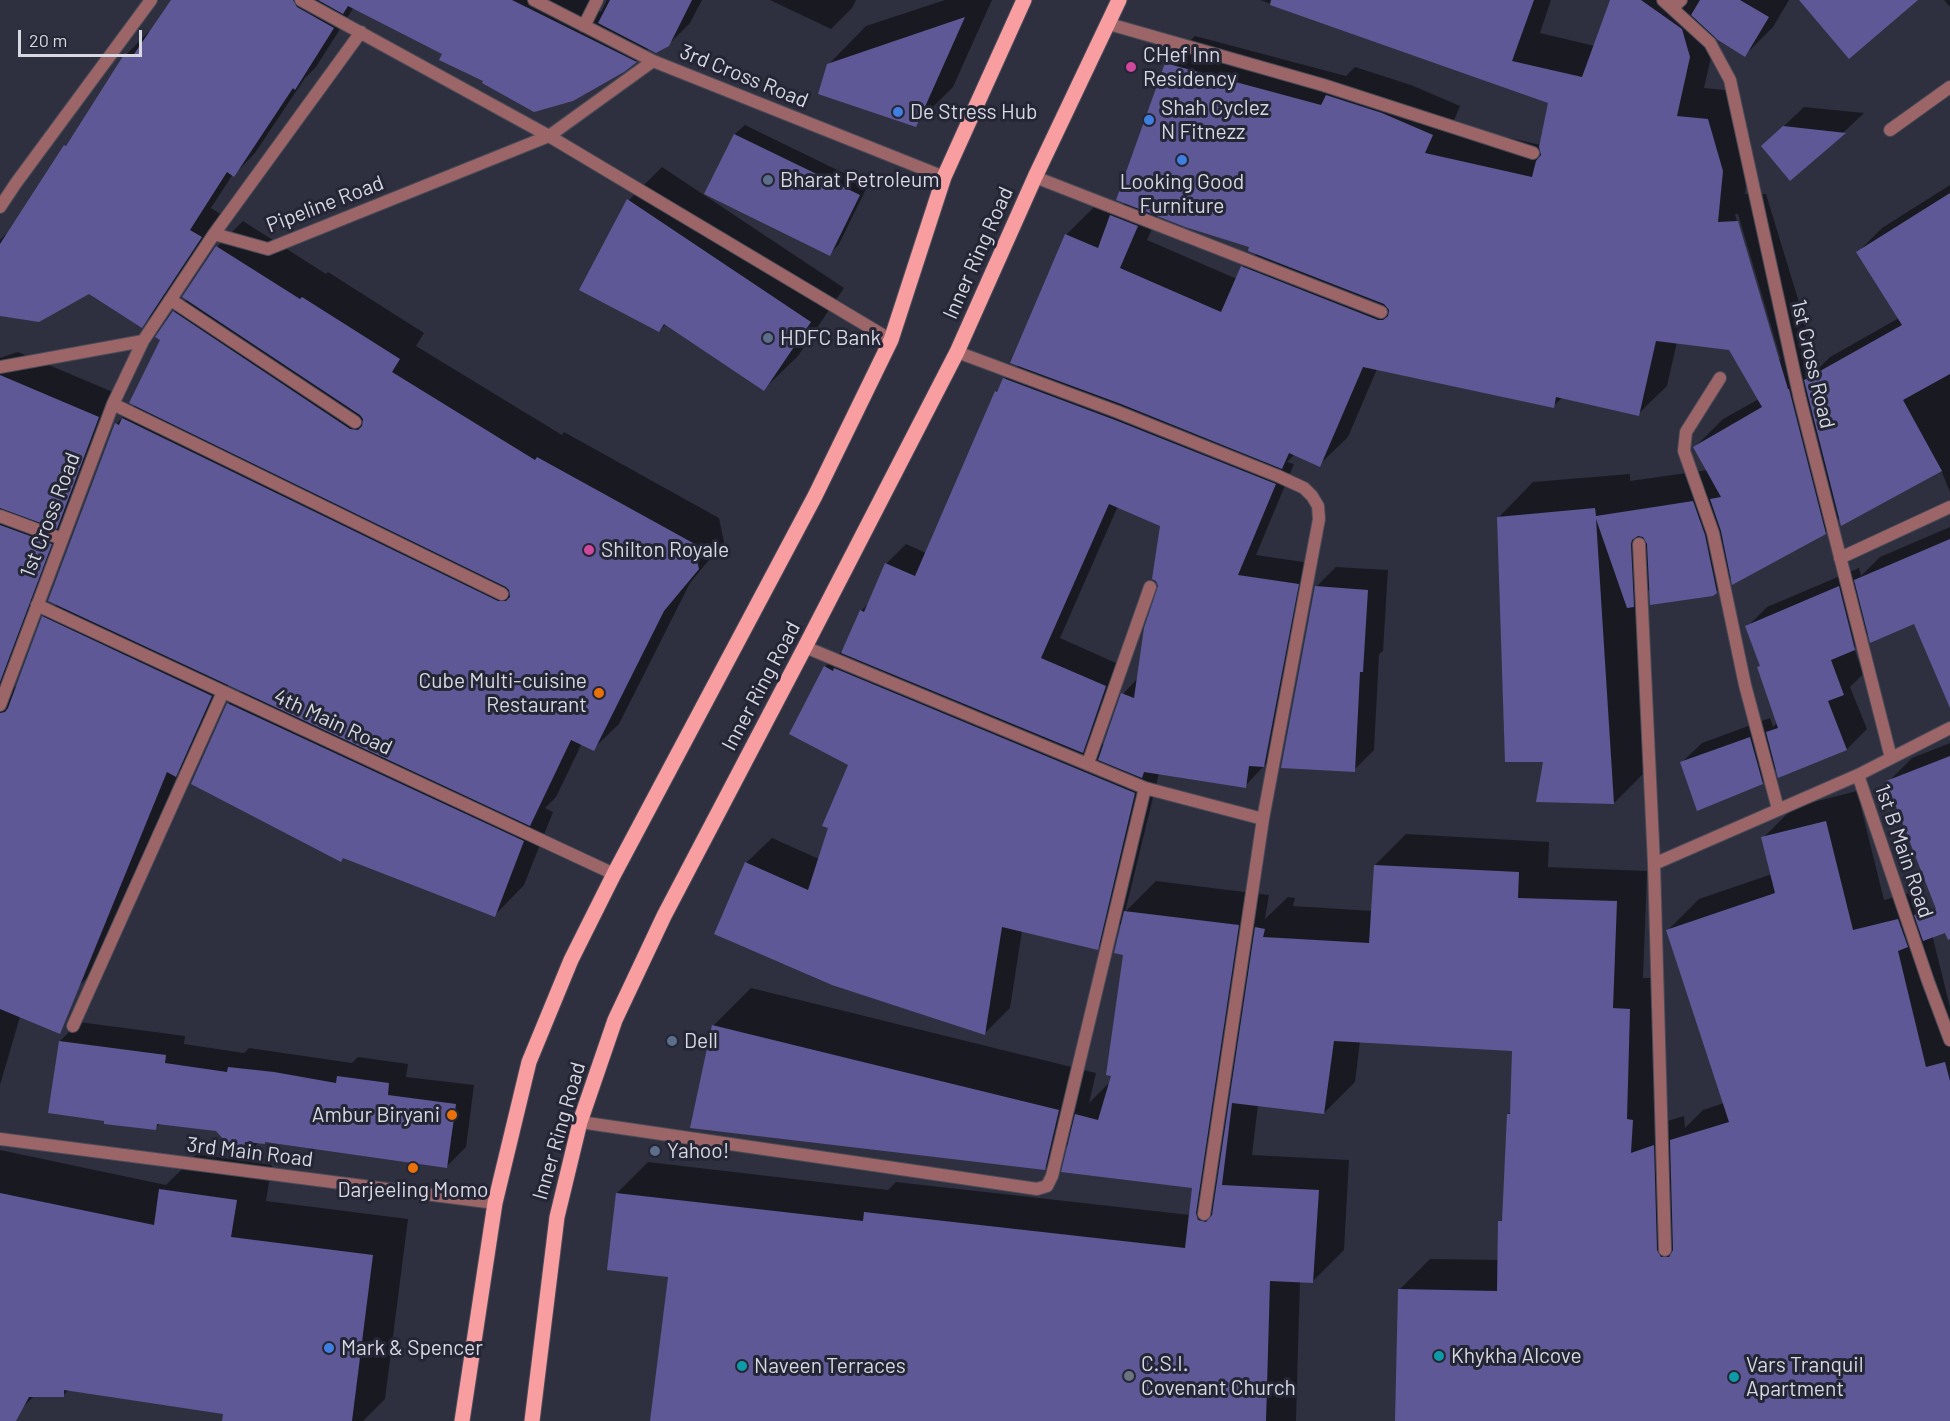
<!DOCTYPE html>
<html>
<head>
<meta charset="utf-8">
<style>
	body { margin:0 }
	#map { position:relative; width:1950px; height:1421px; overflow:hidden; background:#2f303f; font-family:Barlow,sans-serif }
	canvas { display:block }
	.scale { position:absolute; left:18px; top:30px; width:124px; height:27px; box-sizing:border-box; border:3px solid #d7d8e2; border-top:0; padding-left:8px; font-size:18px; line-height:21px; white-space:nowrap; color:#d7d8e2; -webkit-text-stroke:4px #252635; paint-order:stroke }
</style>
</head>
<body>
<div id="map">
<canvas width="1950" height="1421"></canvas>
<div class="scale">20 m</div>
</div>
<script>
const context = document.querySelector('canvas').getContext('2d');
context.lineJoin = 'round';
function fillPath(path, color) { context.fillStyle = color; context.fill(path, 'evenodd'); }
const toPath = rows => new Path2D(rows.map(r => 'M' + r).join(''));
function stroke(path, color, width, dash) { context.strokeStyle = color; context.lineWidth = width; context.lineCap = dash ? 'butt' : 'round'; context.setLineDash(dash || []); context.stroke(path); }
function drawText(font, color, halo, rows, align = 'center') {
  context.font = font + ' Barlow,sans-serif'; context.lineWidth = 6; context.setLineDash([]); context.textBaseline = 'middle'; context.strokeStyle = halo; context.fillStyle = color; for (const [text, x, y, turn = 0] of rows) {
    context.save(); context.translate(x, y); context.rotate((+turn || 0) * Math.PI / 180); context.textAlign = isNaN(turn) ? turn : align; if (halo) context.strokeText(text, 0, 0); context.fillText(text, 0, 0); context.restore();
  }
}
const shadow = toPath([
	[173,0,593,0,588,5,601,12,607,0,702,0,690,23,668,45,649,48,636,61,623,71,485,80,444,54,354,7,316,67,305,78,255,153,234,175,233,174,211,208,222,215,163,305,141,326,89,292,0,315,0,240,12,228,65,146,72,140,127,54,148,32,150,34],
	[770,0,856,0,852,8,831,29],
	[945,0,992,0,953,87,915,125,828,65,866,26],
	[1260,0,1551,0,1540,33,1595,46,1612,0,1789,0,1773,27,1745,55,1716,36,1704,88,1736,91,1751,142,1745,194,1766,194,1819,368,1830,357,1899,318,1858,252,1882,228,1950,185,1950,492,1941,470,1840,518,1825,533,1732,577,1716,592,1651,588,1638,601,1649,768,1614,803,1545,761,1498,518,1533,482,1630,474,1630,481,1708,470,1695,447,1723,419,1759,399,1730,348,1677,342,1667,386,1638,414,1563,397,1553,406,1377,369,1348,437,1319,465,1295,454,1287,462,1294,464,1256,555,1317,564,1283,746,1245,786,1159,773,1125,912,1156,881,1269,895,1265,919,1288,897,1295,898,1293,906,1373,911,1375,865,1406,834,1549,842,1548,867,1647,871,1643,978,1661,978,1661,1123,1684,1116,1685,1128,1703,1110,1724,1103,1668,930,1699,899,1772,874,1763,838,1794,807,1857,791,1884,900,1921,890,1950,1007,1950,1421,1397,1421,1399,1290,1430,1259,1499,1260,1500,1222,1503,1218,1508,1114,1511,1112,1514,1050,1360,1041,1355,1082,1324,1113,1258,1105,1252,1155,1349,1160,1344,1250,1313,1281,1300,1280,1296,1421,651,1421,670,1275,617,1193,648,1162,888,1190,896,1182,1190,1215,1193,1187,1070,1143,1044,1169,713,1026,751,988,1096,1073,1089,1103,1108,1084,1110,1085,1112,1075,1125,954,1123,922,1097,948,1022,931,1010,1008,985,1033,746,863,772,838,819,859,850,764,825,667,845,648,861,611,869,603,886,564,906,544,926,553,996,392,1001,386,1005,379,1019,365,1012,362,1067,234,1095,206,1113,214,1126,202,1166,64,1195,36,1346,76,1355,67,1411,85,1460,106,1452,125,1541,145,1550,102],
	[1735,214,1738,214,1781,360,1776,356],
	[1158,215,1252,246,1257,253,1242,267,1237,279,1147,240],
	[1118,506,1162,525,1159,589,1138,678,1123,694,1105,745,1094,740,1125,667,1060,638],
	[1944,0,1950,0,1950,7],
	[1804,107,1864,113,1845,131,1790,179,1763,146],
	[745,125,868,185,839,244,830,254,706,194,735,134],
	[662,167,844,288,798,356,764,389,666,324,659,331,629,200],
	[243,221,326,274,328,272,424,333,416,346,562,435,564,432,719,518,724,542,690,583,619,724,593,749,582,743,556,797,545,808,553,812,524,885,495,915,192,784,228,704,243,690,229,683,197,753,179,771,101,964,79,986,69,850,0,1085,0,358,18,352,120,395,13,685,17,688,43,617,57,604,116,424,136,404,174,312,187,299,217,247],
	[1950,527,1950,705,1915,622,1869,633,1854,648,1863,674,1850,687,1867,729,1847,749,1777,768,1762,783,1682,762,1702,743,1770,718,1773,727,1778,722,1761,665,1747,627,1767,607,1859,568,1861,576,1880,557],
	[1336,567,1388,570,1383,651,1379,654,1374,750,1354,770,1316,587],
	[1950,743,1950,929,1888,782,1912,758],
	[79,1022,185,1036,184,1044,244,1053,249,1048,352,1063,358,1057,408,1064,406,1077,474,1085,466,1147,447,1166,266,1141,259,1142,243,1159,217,1130,161,1123,155,1128,60,1041],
	[0,1150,166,1185,197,1154,272,1165,266,1201,408,1219,385,1399,363,1421,239,1421,225,1412,69,1390,63,1395,35,1395,22,1408,0,1403]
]);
const building = toPath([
	[171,0,293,0,297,7,334,28,295,90,293,88,234,177,227,172,190,230,202,237,142,328,89,294,39,322,0,316,0,244,64,145,66,146,125,53,132,57],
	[318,0,512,0,637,62,624,72,573,101,534,112,482,83,483,81,439,60,442,54,348,6,343,14],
	[610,0,692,0,669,46,656,53,598,23],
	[1271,0,1534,0,1512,61,1582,77,1610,0,1641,0,1682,29,1690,57,1677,116,1708,119,1723,171,1718,222,1738,221,1788,389,1789,389,1826,534,1732,585,1721,531,1710,499,1721,497,1693,447,1762,407,1729,350,1656,341,1639,416,1556,397,1554,408,1363,367,1320,467,1289,453,1282,469,1121,404,1010,363,1065,234,1098,248,1110,215,1138,226,1120,268,1221,312,1241,266,1378,320,1383,320,1388,316,1389,310,1384,304,1248,251,1249,247,1185,227,1116,200,1165,63,1321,105,1326,95,1382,113,1433,135,1425,153,1532,177,1536,161,1541,155,1539,147,1548,103,1270,5],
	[1700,0,1740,0,1769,17,1745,57,1718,40,1691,15],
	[1799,0,1918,0,1849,59],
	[965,17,916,127,818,94,827,64],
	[1783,126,1846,133,1790,181,1761,146],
	[734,134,860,195,830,256,704,194],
	[1950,193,1950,374,1903,400,1942,471,1841,526,1804,380,1902,325,1856,252],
	[627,199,811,322,764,391,664,324,659,332,579,290],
	[216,246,300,299,302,297,400,359,392,372,535,460,537,457,693,543,699,569,664,611,594,751,571,740,530,826,48,601,115,423,119,425,122,418,498,601,506,601,510,597,509,590,506,587,129,403,160,340,155,337,173,311,350,429,358,430,362,426,363,419,360,415,182,297],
	[0,375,99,417,57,529,0,508],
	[1003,378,1115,420,1276,484,1238,575,1299,584,1264,767,1249,766,1246,788,1144,772,1142,778,1098,760,1121,693,1134,698,1144,628,1158,586,1156,581,1152,579,1160,526,1109,504,1041,658,1106,686,1083,753,841,653,860,610,864,612,885,563,915,576,995,391,997,392],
	[1693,501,1705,535,1717,593,1713,596,1650,605,1647,544,1643,537,1638,536,1632,540,1631,544,1634,607,1627,608,1596,519,1614,804,1536,802,1543,762,1505,762,1497,517,1595,508,1596,516],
	[0,525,52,544,0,682],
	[1950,539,1950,708,1914,624,1870,643,1854,580],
	[1315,586,1368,590,1363,672,1360,672,1355,772,1281,768],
	[1839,586,1855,650,1831,660,1844,695,1828,701,1847,750,1778,778,1766,732,1778,728,1757,667,1760,666,1745,626],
	[42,616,212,696,176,777,167,772,60,1034,0,1009,0,713,5,712,8,708],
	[824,666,833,671,834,668,1135,793,1098,950,1002,927,985,1035,832,985,714,934,745,862,808,890,828,828,822,826,848,765,789,734],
	[227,703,524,841,495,917,343,858,341,862,191,784],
	[1750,737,1763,784,1697,811,1680,762],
	[1950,756,1950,939,1948,940,1945,933,1923,941,1914,915,1936,909,1886,781],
	[1826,821,1853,930,1898,919,1908,947,1898,951,1926,1067,1945,1062,1950,1081,1950,1421,1395,1421,1398,1289,1497,1291,1498,1221,1502,1221,1507,1114,1510,1114,1512,1051,1334,1041,1324,1114,1232,1103,1222,1185,1319,1190,1313,1283,1270,1281,1266,1421,650,1421,668,1277,607,1270,616,1193,863,1221,864,1212,1185,1248,1192,1188,1061,1172,1075,1114,1098,1120,1111,1076,1106,1075,1123,955,1114,953,1124,911,1239,925,1196,1213,1198,1220,1206,1222,1212,1215,1255,927,1265,929,1263,937,1369,943,1374,865,1519,872,1518,898,1617,901,1613,1008,1630,1009,1627,1119,1633,1120,1631,1153,1654,1145,1657,1250,1661,1257,1669,1257,1673,1250,1670,1140,1729,1122,1666,930,1775,893,1761,837],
	[712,1025,1059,1110,1045,1170,690,1128],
	[59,1041,166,1055,165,1063,227,1072,228,1067,274,1072,336,1083,337,1076,389,1083,388,1095,456,1104,447,1168,265,1142,265,1144,245,1142,243,1161,216,1131,157,1124,156,1130,104,1124,104,1121,48,1113],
	[159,1189,237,1200,231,1237,373,1255,352,1421,222,1421,223,1414,64,1390,64,1397,29,1397,16,1421,0,1421,0,1193,154,1225]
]);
const lane = toPath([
	[73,1026,223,692]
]);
const street = toPath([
	[301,0,549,136,891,340],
	[534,0,653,61,944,177],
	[1663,0,1710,43,1730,80,1800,399,1891,758],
	[1672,8,1681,0],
	[1109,24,1323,85,1533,153],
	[584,26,597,0],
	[1890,130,1950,87],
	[1035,177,1381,312],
	[0,207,16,183,151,0],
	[214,234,361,32],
	[171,300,355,422],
	[957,352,1118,412,1278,476,1304,488,1312,496,1318,506,1319,519,1263,819,1204,1214],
	[0,367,143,341,214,234,268,249,549,136,653,61],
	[1720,378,1686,432,1684,451,1713,533,1745,685,1778,809],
	[113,404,502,594],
	[0,516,62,539],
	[1639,544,1654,864],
	[1840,558,1950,507],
	[37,605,614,874],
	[805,647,1145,788,1263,819],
	[0,705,113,404,143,341],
	[1088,763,1150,587],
	[1858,775,1928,981,1950,1040],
	[580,1122,1037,1189,1047,1186,1052,1176,1145,788],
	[0,1139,495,1203],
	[1665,1250,1654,864,1858,775,1950,728]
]);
const primary = toPath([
	[462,1421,495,1203,529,1062,571,960,614,874,815,496,891,340,944,177,1024,0],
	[532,1421,557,1217,580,1122,615,1020,664,916,805,647,957,352,1035,177,1119,0]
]);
const markers = [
	[1131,67,6,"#d1479c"],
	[898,112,6,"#3f7fe0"],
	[1149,120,6,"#3f7fe0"],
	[1182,160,6,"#3f7fe0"],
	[768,180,6,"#5c6f8a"],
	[768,338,6,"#5c6f8a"],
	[589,550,6,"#d1479c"],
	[599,693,6,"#e8710a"],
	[672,1041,6,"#5c6f8a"],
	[452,1115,6,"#e8710a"],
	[655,1151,6,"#5c6f8a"],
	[413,1168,6,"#e8710a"],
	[329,1348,6,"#3f7fe0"],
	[1439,1356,6,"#0f9aa8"],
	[742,1366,6,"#0f9aa8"],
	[1129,1376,6,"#6b7280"],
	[1734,1377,6,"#0f9aa8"]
];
const poiNames = [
	["CHef Inn",1143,55],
	["Residency",1143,79],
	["Shah Cyclez",1161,108],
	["N Fitnezz",1161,132],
	["De Stress Hub",910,112],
	["Bharat Petroleum",780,180],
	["Looking Good",1182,182,"center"],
	["Furniture",1182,206,"center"],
	["HDFC Bank",780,338],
	["Shilton Royale",601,550],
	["Cube Multi-cuisine",587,681,"right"],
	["Restaurant",587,705,"right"],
	["Dell",684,1041],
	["Ambur Biryani",440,1115,"right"],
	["Yahoo!",667,1151],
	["Darjeeling Momo",413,1190,"center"],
	["Mark & Spencer",341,1348],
	["Khykha Alcove",1451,1356],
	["C.S.I.",1141,1364],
	["Covenant Church",1141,1388],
	["Vars Tranquil",1746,1365],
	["Apartment",1746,1389],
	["Naveen Terraces",754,1366]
];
const streetNames = [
	["3rd Cross Road",744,76,22],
	["Pipeline Road",325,204,-21],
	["Inner Ring Road",978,253,-66],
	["1st Cross Road",1813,364,77],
	["1st Cross Road",50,515,-69],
	["Inner Ring Road",761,686,-62],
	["4th Main Road",333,722,25],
	["1st B Main Road",1904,851,71],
	["Inner Ring Road",559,1131,-74],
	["3rd Main Road",250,1152,7]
];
fillPath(shadow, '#0007');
fillPath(building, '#5e5897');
stroke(lane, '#4a4b59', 14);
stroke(street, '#4a4b59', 14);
stroke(primary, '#4a4b59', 17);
stroke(lane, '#9c6567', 12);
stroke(street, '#9c6567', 12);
stroke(primary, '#f89ea1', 15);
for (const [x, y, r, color] of markers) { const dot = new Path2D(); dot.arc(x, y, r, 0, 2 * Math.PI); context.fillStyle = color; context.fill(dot); stroke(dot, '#252635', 2); }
drawText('21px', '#d7d8e2', '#252635', poiNames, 'left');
drawText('21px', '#d7d8e2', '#252635', streetNames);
</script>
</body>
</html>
